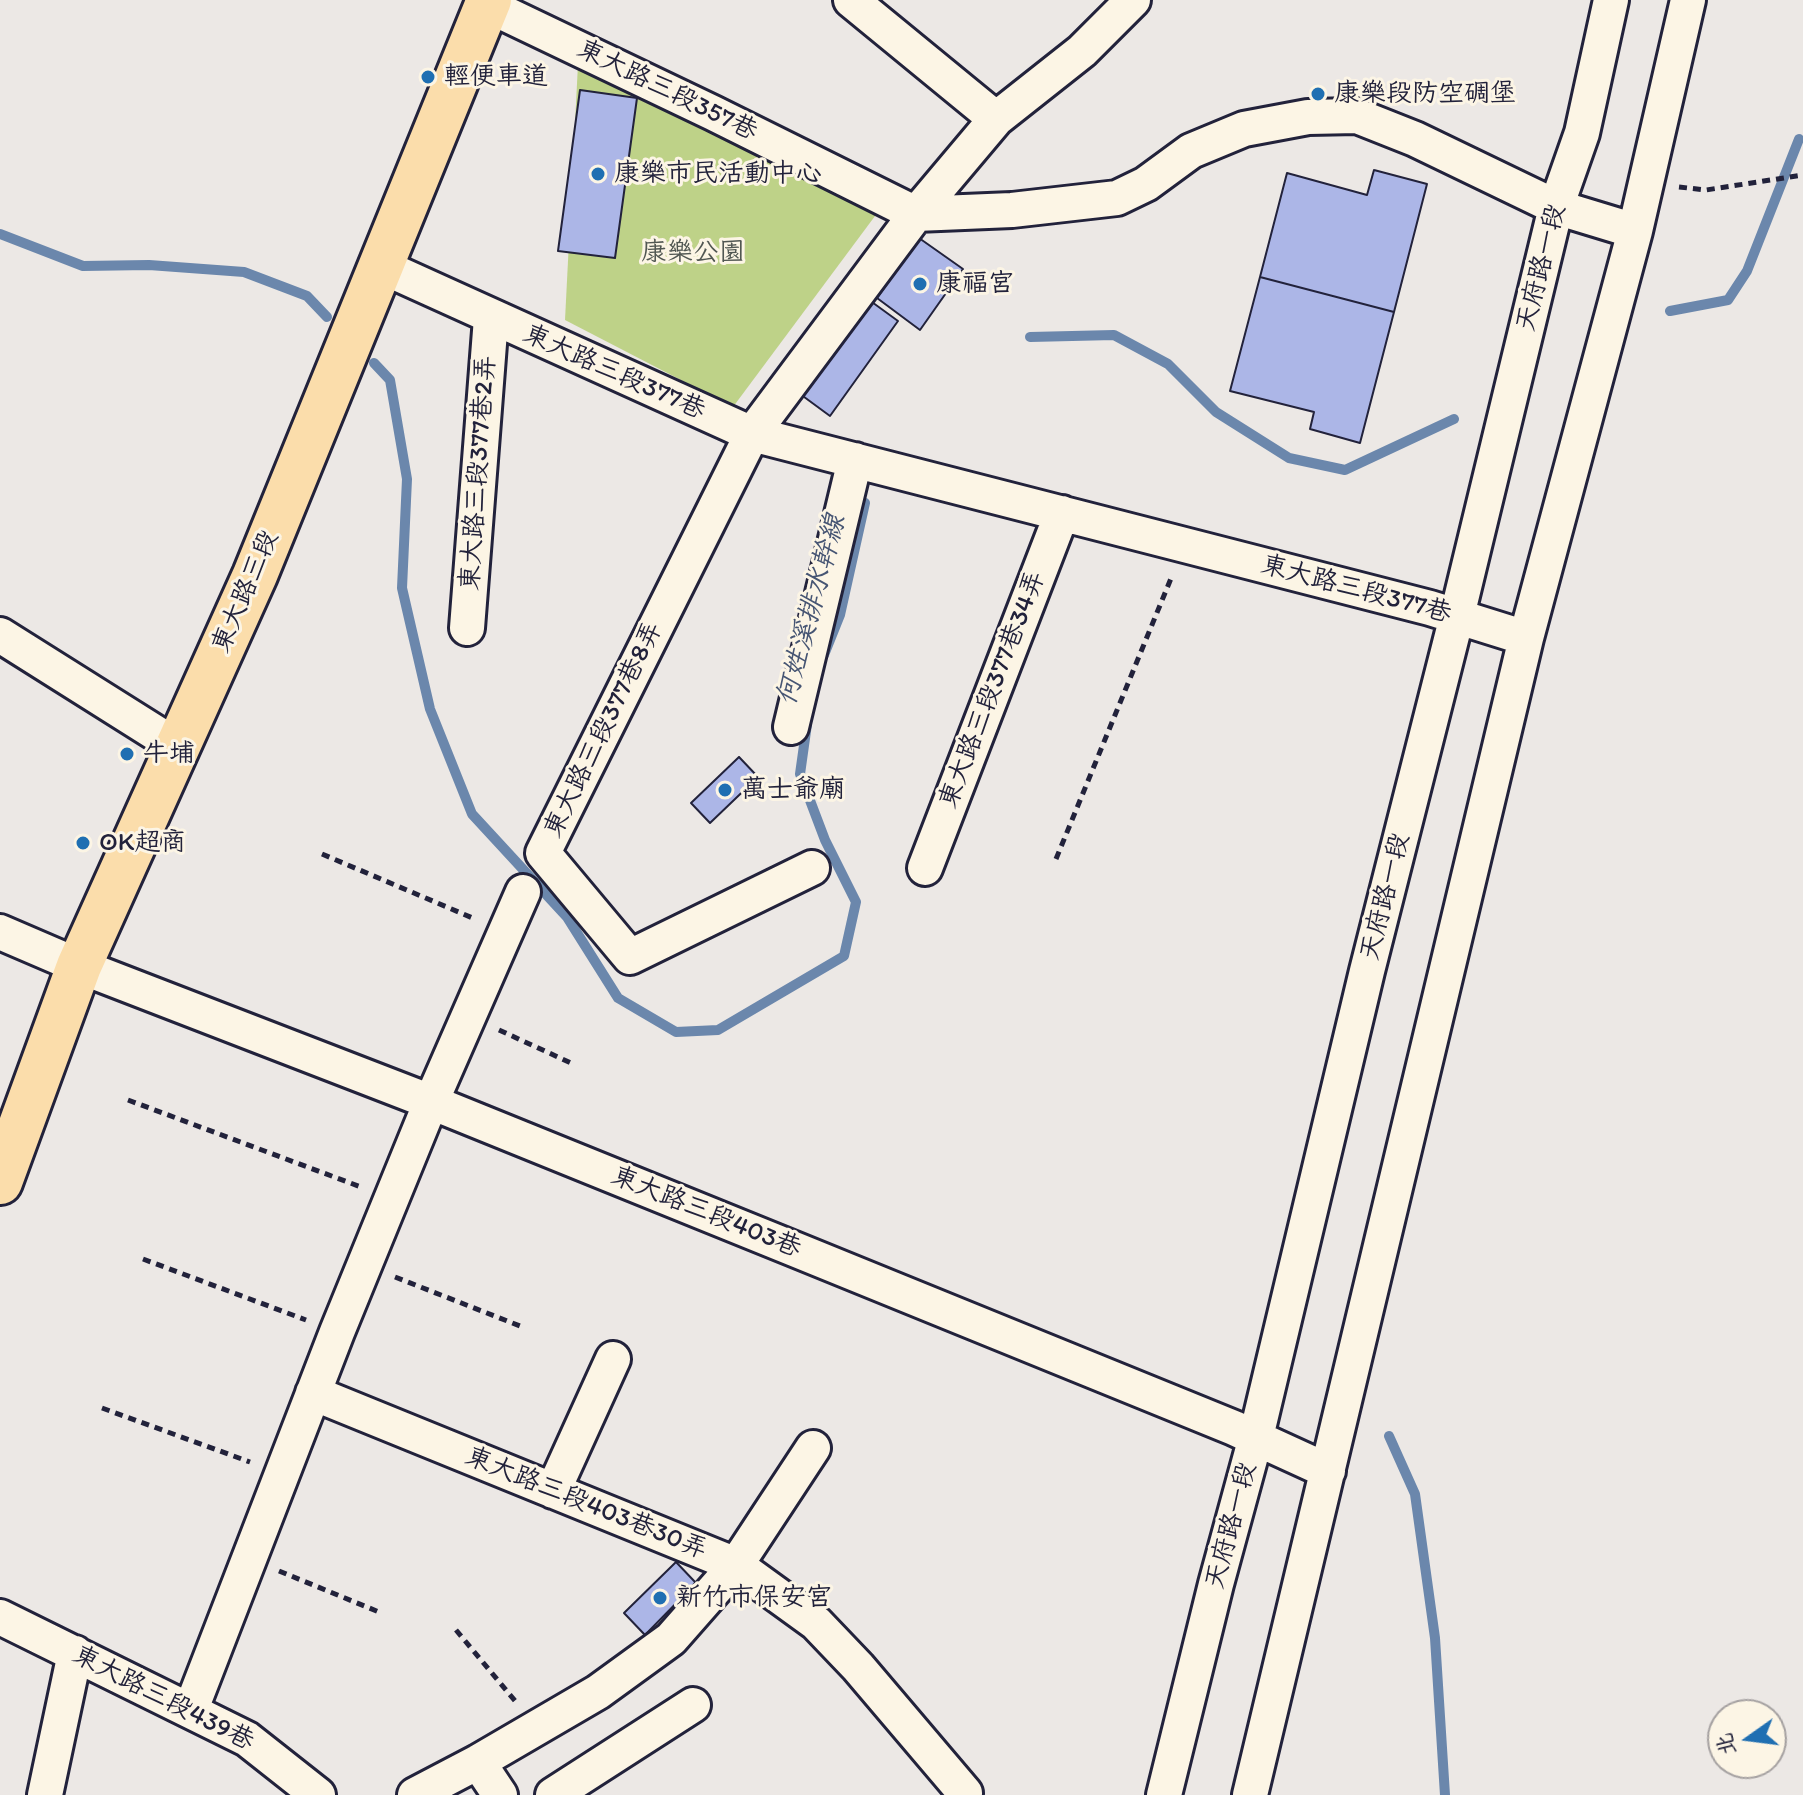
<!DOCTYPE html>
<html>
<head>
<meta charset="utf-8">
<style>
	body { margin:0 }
	#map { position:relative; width:1803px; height:1795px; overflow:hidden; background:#ece8e5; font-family:Itim,"LXGW WenKai TC",sans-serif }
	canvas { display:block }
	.north { position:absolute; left:1707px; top:1699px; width:80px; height:80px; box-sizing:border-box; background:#fcf5e5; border:2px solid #a5a1a1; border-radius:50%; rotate:256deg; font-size:22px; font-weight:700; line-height:32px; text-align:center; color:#22223b }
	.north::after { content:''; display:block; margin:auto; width:28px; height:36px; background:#1f6fb2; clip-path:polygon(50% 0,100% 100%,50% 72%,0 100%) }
</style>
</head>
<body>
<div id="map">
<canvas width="1803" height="1795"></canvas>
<div class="north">北</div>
</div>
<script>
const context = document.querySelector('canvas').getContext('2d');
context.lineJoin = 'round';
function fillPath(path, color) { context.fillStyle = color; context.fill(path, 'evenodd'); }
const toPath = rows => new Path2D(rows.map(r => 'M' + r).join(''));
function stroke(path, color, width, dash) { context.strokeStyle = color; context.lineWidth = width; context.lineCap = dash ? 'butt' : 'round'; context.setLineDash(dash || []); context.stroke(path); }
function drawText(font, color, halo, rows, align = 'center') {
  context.font = font + ' Itim,"LXGW WenKai TC",sans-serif'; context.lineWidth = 6; context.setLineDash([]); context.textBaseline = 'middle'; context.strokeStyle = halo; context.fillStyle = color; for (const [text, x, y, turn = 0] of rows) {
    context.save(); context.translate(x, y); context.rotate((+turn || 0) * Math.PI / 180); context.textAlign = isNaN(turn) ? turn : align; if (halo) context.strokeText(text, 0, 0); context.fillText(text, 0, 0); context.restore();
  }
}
const green = toPath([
	[578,64,878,212,733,407,565,320]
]);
const stream = toPath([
	[0,234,83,266,149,265,244,272,307,296,327,317],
	[1670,311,1728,300,1747,271,1799,139],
	[1030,337,1114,335,1168,364,1216,412,1289,458,1345,470,1454,419],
	[374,363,390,380,407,479,402,588,430,709,472,814,567,917,618,998,676,1032,718,1030,844,956,856,902,825,840,800,774,807,724],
	[824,655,840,615,865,503],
	[1389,1436,1415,1494,1435,1638,1445,1795]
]);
const building = toPath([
	[580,90,637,98,615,258,558,251,580,90],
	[1374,170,1427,184,1394,312,1260,277,1287,173,1367,195,1374,170],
	[919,238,963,269,920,330,877,298,919,238],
	[1260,277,1394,312,1360,443,1310,429,1314,412,1230,391,1260,277],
	[865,297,898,321,830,416,796,391,865,297],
	[739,757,758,777,710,823,691,803,739,757],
	[676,1562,696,1583,645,1635,624,1613,676,1562]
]);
const path = toPath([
	[1679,187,1706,190,1803,175],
	[322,854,475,919],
	[1056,859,1172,576],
	[499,1030,571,1063],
	[128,1100,361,1187],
	[143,1259,306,1320],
	[395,1277,520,1326],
	[102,1408,250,1462],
	[279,1571,379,1612],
	[456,1630,516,1702]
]);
const minor = toPath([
	[851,0,996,119],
	[487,5,713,113,916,214,1012,210,1117,198,1146,184,1191,151,1244,129,1308,117,1357,116,1415,139,1556,207,1635,231],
	[381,266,752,434,1430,608,1526,638],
	[467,628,491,318],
	[0,635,178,747],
	[791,727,855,460],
	[812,868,630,957,543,853,752,434,916,214,996,119,1082,51,1133,0],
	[925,868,1062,513],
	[0,932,79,966,431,1102,794,1249,1234,1428,1328,1471],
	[313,1393,736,1565,816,1623,858,1667,965,1793],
	[553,1491,613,1359],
	[0,1617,247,1739,318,1795],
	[191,1709,337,1332,431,1102,523,892],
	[478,1762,500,1795],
	[45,1795,75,1653],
	[415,1795,478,1762,598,1692,671,1639,736,1565,813,1448],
	[553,1795,693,1705],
	[1164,1795,1216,1584,1256,1437,1367,971,1457,616,1556,207,1582,133,1611,0],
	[1250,1795,1526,638,1635,231,1688,0]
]);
const major = toPath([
	[0,1182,79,966,255,575,489,0]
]);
const markers = [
	[428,77,8,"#1f6fb2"],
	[1318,94,8,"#1f6fb2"],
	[598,174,8,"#1f6fb2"],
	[920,284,8,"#1f6fb2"],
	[127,754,8,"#1f6fb2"],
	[725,790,8,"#1f6fb2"],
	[83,843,8,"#1f6fb2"],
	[660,1598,8,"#1f6fb2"]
];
const poiNames = [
	["輕便車道",444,77],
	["康樂段防空碉堡",1334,94],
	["康樂市民活動中心",614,174],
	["康福宮",936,284],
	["牛埔",143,754],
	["萬士爺廟",741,790],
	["OK超商",99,843],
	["新竹市保安宮",676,1598]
];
const streetNames = [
	["東大路三段357巷",667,91,26],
	["天府路一段",1542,268,-76],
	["東大路三段377巷",614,373,24],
	["東大路三段377巷2弄",479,473,-86],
	["東大路三段377巷",1356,590,15],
	["東大路三段",246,592,-67],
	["東大路三段377巷34弄",993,690,-69],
	["東大路三段377巷8弄",604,730,-64],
	["天府路一段",1386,897,-76],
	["東大路三段403巷",706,1213,22],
	["東大路三段403巷30弄",586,1504,22],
	["天府路一段",1232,1526,-75],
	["東大路三段439巷",163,1699,27]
];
const parkNames = [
	["康樂公園",693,253]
];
const waterNames = [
	["何姓溪排水幹線",812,610,-75]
];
fillPath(green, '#bed288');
stroke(stream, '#6b87ac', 10);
fillPath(building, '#acb6e7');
stroke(building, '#22223b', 2);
stroke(minor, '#22223b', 40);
stroke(major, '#22223b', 50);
stroke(path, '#22223b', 5, [8, 6]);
stroke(minor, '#fcf5e5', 34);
stroke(major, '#fbddab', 44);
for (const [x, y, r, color] of markers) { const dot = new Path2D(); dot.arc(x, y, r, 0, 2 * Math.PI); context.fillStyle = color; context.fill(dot); stroke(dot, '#fcf5e5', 3); }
drawText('26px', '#22223b', '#fcf5e5', poiNames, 'left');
drawText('26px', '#22223b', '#fcf5e5', streetNames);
drawText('26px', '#515752', '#fcf5e5', parkNames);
drawText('italic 28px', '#465573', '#fcf5e5', waterNames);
</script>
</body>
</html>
